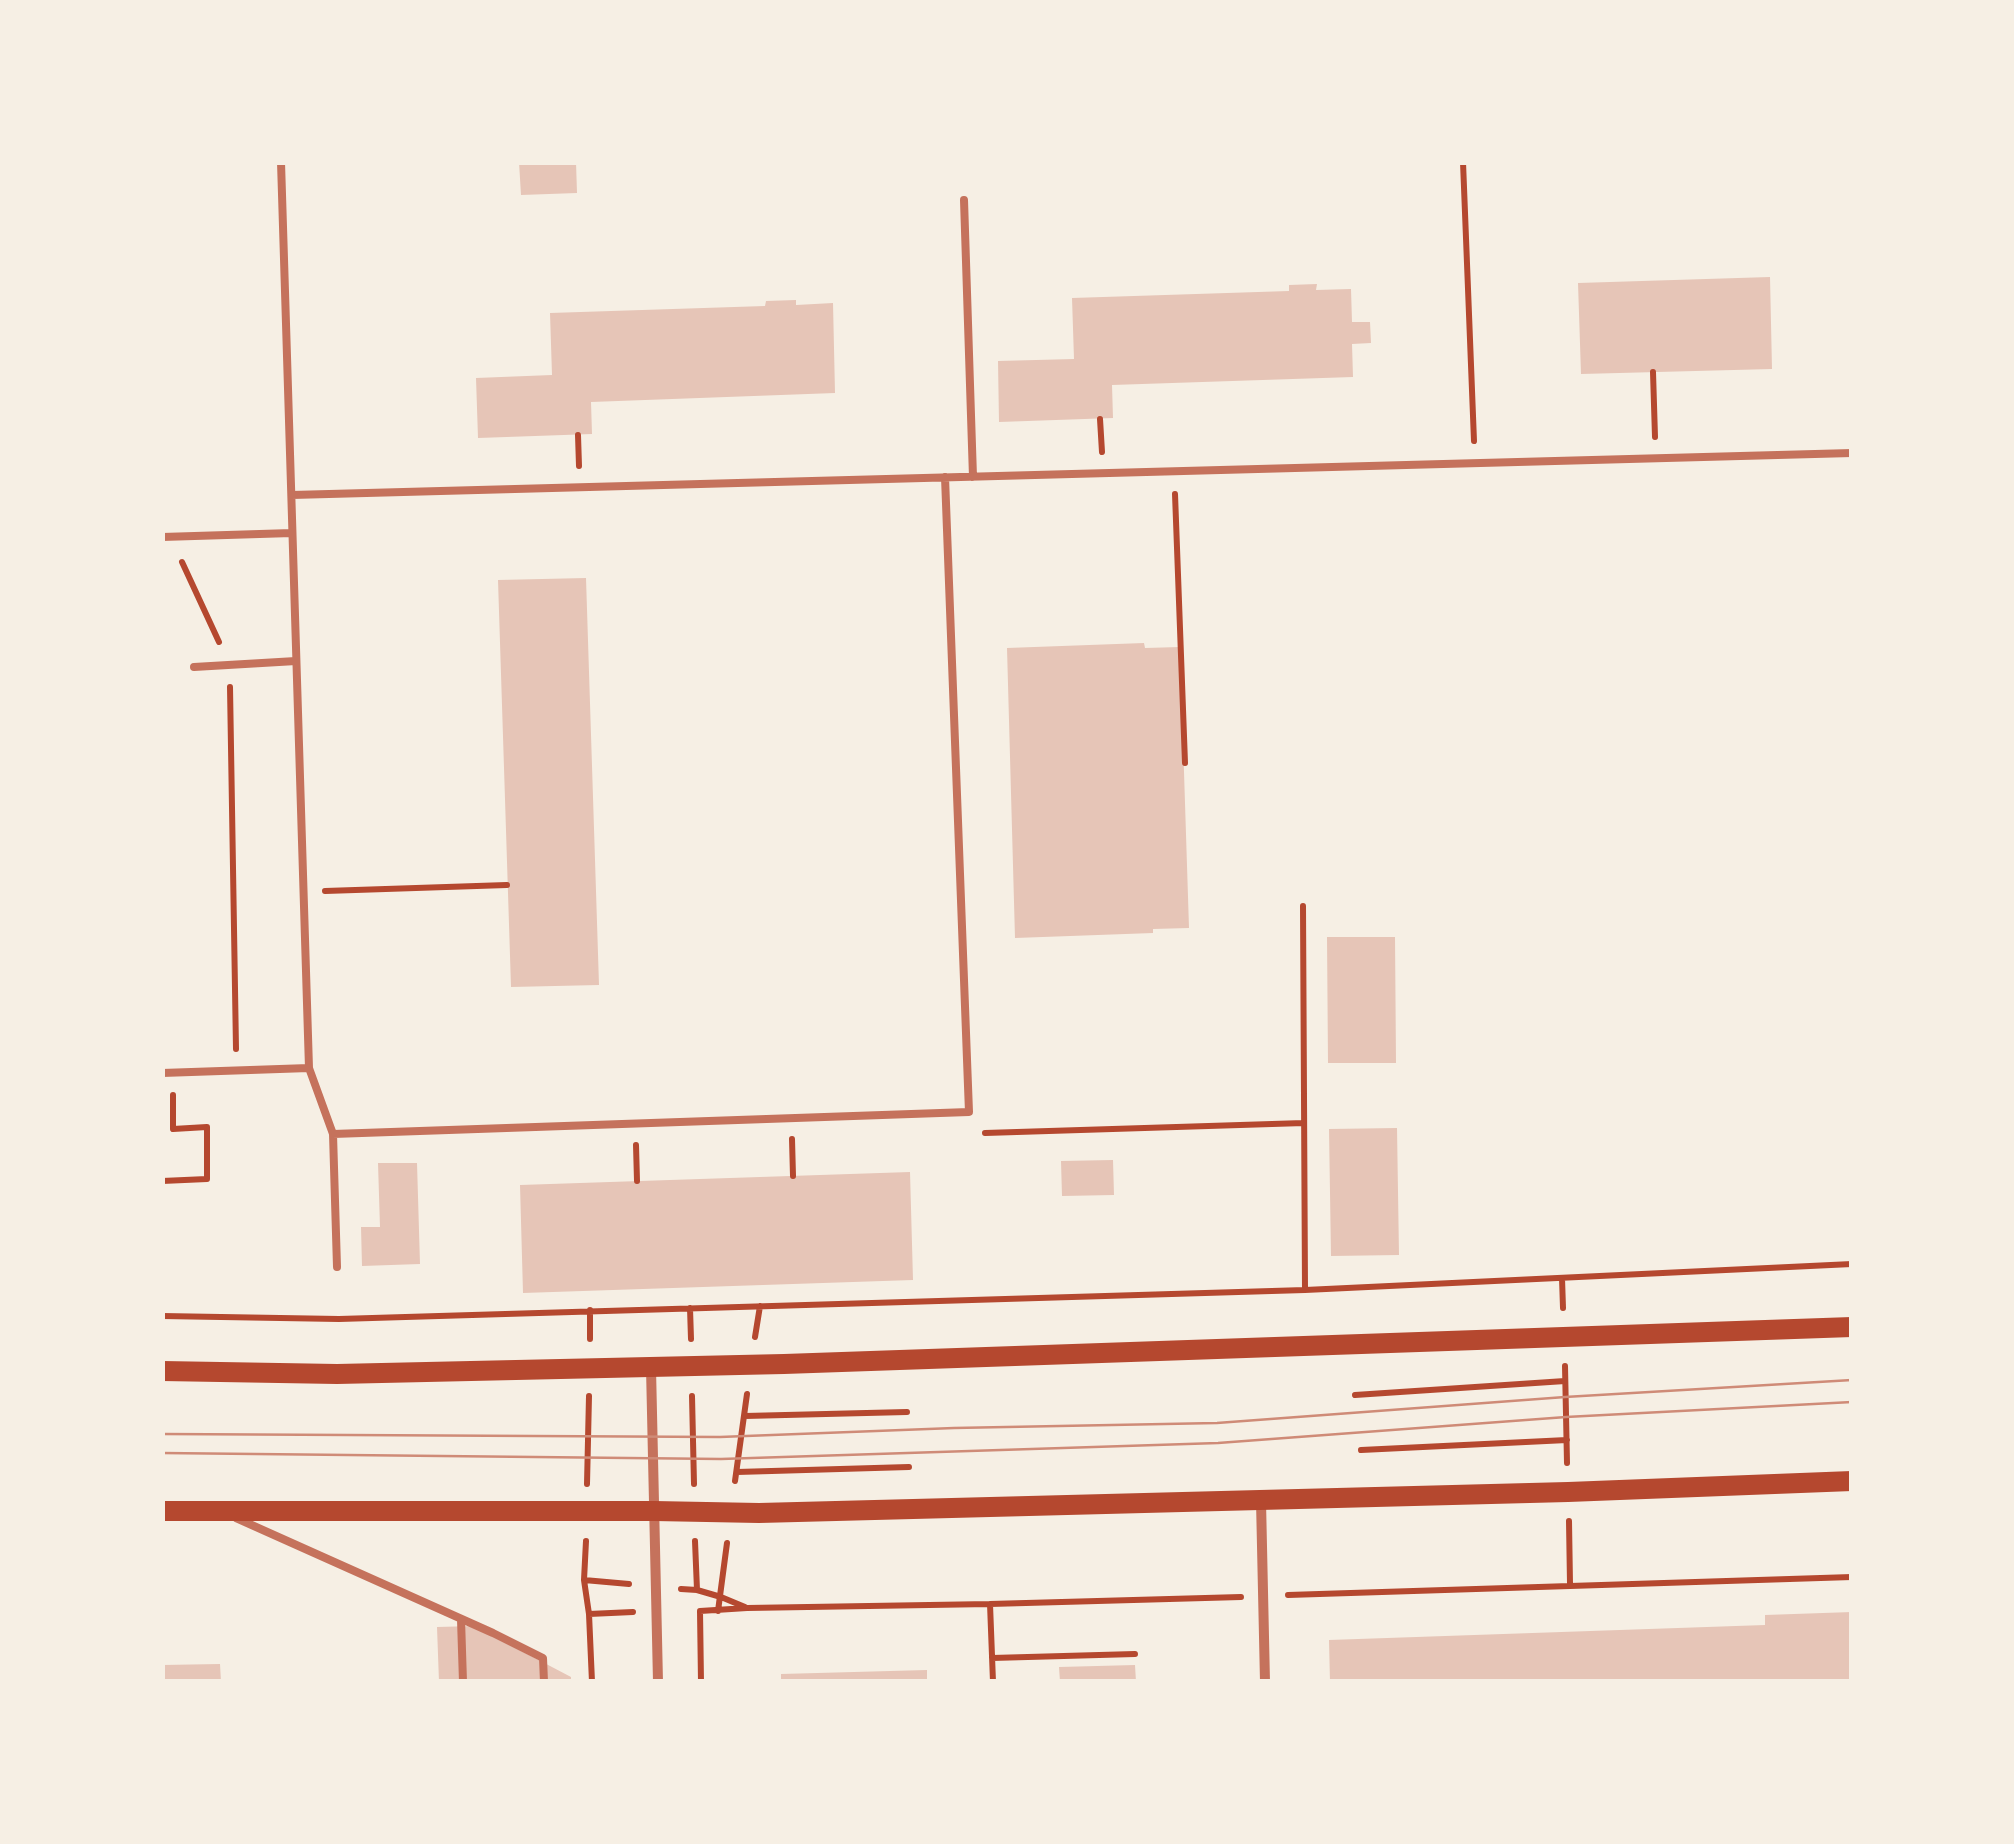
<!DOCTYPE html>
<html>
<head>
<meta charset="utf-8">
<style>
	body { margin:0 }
	#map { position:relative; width:2014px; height:1844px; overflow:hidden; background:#f6efe4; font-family:Inter,sans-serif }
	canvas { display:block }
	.frame { position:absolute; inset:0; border:165px solid #f6efe4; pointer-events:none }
</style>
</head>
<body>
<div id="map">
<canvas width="2014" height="1844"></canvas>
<div class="frame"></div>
</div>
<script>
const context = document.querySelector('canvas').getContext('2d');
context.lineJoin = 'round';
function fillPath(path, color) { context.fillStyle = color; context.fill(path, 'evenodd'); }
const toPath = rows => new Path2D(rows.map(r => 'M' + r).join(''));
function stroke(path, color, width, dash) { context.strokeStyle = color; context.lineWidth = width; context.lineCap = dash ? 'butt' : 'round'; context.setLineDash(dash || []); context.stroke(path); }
const building = toPath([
	[519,162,576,162,577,193,521,195],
	[1770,277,1772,369,1581,374,1578,283],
	[1317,284,1316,290,1351,289,1352,322,1370,322,1371,343,1352,344,1353,377,1112,385,1113,418,999,422,998,361,1074,359,1072,298,1289,291,1289,285],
	[796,300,796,305,833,303,835,393,591,402,592,434,478,438,476,378,552,375,550,313,765,306,766,301],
	[586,578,599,985,511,987,498,580],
	[1144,643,1145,648,1180,647,1189,928,1153,929,1153,933,1015,938,1007,648],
	[1327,937,1395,937,1396,1063,1328,1063],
	[1397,1128,1399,1255,1331,1256,1329,1129],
	[1113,1160,1114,1195,1062,1196,1061,1161],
	[378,1163,417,1163,420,1264,362,1266,361,1227,380,1227],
	[910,1172,913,1280,523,1293,520,1185],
	[1852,1612,1852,1682,1330,1682,1329,1640,1765,1625,1765,1615],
	[474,1626,571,1677,571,1682,439,1682,437,1627],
	[220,1664,221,1682,162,1682,162,1665],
	[1135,1665,1136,1682,1060,1682,1059,1667],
	[927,1670,927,1682,781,1682,781,1674]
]);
const path = toPath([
	[1463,162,1474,441],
	[1653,372,1655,437],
	[1100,419,1102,452],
	[578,435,579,466],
	[1175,494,1185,763],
	[182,562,219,642],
	[230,687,236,1049],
	[325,891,507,885],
	[1303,906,1305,1290],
	[985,1133,1304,1123],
	[792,1139,793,1176],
	[636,1145,637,1181],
	[162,1181,207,1179,207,1127,173,1129,173,1095],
	[1562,1278,1563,1308],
	[690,1308,691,1339],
	[162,1316,339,1319,1305,1290,1852,1264],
	[755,1337,760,1306],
	[590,1339,590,1310],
	[1565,1366,1567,1463],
	[1355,1395,1565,1381],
	[692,1396,694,1484],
	[745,1416,907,1412],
	[1361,1450,1567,1440],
	[737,1472,909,1467],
	[735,1481,747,1394],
	[587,1484,589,1396],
	[1569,1521,1570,1584],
	[586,1541,584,1580,589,1614,592,1682],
	[695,1541,697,1590],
	[584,1580,629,1584],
	[681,1589,697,1590,721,1597,745,1607],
	[1288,1595,1852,1577],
	[990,1604,993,1682],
	[718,1611,727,1543],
	[589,1614,633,1612],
	[992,1658,1135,1654],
	[701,1682,700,1611,747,1608,990,1604,1241,1597]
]);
const service = toPath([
	[281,162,309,1068,333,1134,337,1267],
	[964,200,973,477],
	[292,495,1852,453],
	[162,537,292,533],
	[194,667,296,661],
	[162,1073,309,1068],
	[333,1134,969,1112,945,477],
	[236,1518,493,1633,543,1658,544,1682],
	[461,1619,463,1682]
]);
const minor = toPath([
	[651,1368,658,1682],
	[1261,1501,1265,1682]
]);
const secondary = toPath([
	[162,1371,337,1374,784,1364,1852,1327],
	[162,1511,654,1511,759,1513,1568,1492,1852,1481]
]);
const tram = toPath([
	[162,1434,720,1437,954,1428,1217,1423,1565,1397,1852,1380],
	[162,1453,721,1459,1218,1443,1566,1417,1852,1402]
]);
fillPath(building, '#e6c5b7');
stroke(path, '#b5482f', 6);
stroke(service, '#c5725c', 8);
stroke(minor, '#c5725c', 10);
stroke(secondary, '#b5482f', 20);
stroke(tram, '#cf8b77', 2.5);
</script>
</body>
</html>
